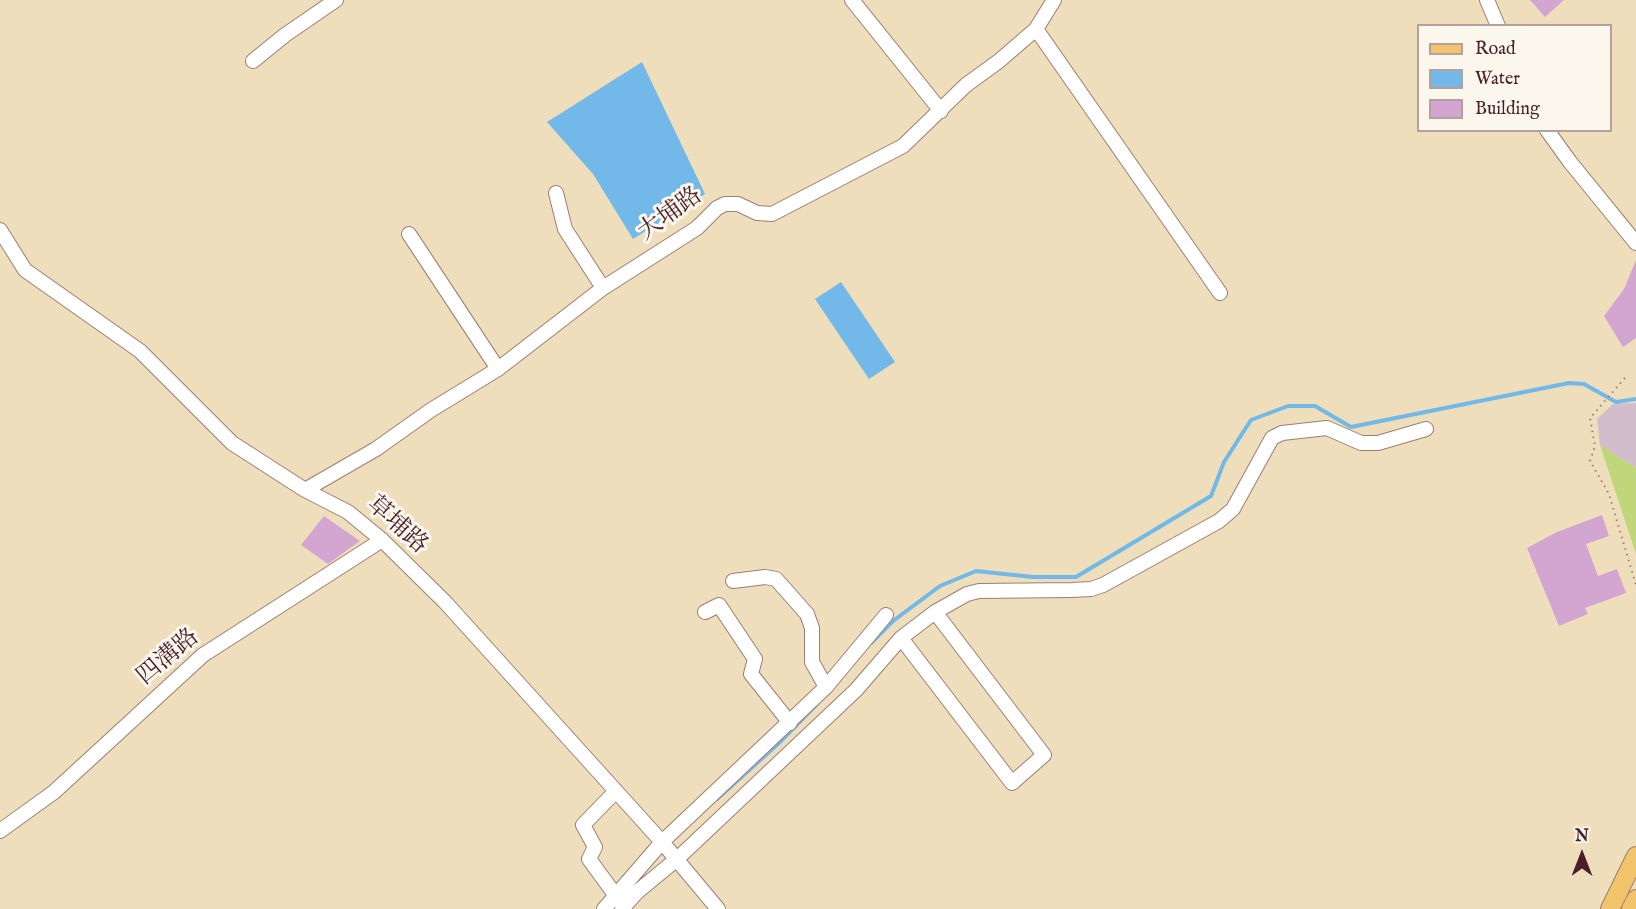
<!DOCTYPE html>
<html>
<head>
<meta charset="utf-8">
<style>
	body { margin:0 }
	#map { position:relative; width:1636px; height:909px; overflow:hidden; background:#efdebc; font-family:"IM FELL English",serif }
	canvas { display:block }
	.legend { position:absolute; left:1417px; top:24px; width:195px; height:108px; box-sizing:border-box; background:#fbf7ec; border:2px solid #b4a19f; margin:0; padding:8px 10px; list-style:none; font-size:18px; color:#4a1f2b }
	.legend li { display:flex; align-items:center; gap:12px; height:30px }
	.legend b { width:30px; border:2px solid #b4a19f }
	.north { position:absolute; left:1552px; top:825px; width:60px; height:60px; -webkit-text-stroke:4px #fbf7ec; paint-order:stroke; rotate:0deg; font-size:16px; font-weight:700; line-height:24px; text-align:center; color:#4a1f2b }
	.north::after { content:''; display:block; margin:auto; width:21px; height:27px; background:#4a1f2b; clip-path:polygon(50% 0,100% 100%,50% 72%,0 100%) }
</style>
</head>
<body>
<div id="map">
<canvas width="1636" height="909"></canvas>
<ul class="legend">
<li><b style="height:8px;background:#f1c36a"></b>Road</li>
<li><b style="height:16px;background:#72b8e9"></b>Water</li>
<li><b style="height:16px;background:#d3a6d2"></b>Building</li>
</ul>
<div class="north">N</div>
</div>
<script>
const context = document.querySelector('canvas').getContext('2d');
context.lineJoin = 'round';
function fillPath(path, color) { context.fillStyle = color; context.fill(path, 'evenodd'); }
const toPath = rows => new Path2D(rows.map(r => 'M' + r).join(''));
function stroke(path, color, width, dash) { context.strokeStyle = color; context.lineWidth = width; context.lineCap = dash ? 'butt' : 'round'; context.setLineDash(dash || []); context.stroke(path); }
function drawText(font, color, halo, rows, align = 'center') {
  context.font = font + ' "IM FELL English","Noto Serif TC",serif'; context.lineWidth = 6; context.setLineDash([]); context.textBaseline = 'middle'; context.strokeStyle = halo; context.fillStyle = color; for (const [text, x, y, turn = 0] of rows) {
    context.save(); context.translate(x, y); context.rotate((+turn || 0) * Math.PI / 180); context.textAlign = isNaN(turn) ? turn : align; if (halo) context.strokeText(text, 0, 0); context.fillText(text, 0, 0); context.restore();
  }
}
const industrial = toPath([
	[1636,403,1636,468,1600,445,1597,419,1613,404]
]);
const green = toPath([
	[1600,445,1636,468,1636,554]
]);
const water = toPath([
	[642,62,705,194,633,239,593,174,547,122],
	[841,282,895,362,869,379,815,299]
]);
const stream = toPath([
	[871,643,893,621,940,586,976,571,1033,577,1076,577,1211,496,1224,462,1251,420,1288,406,1315,406,1351,427,1569,383,1584,384,1616,402,1636,399],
	[717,799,779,743,818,703]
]);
const building = toPath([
	[1530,0,1564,0,1545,17],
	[1636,260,1636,338,1623,347,1604,316,1624,289],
	[1602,515,1609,536,1586,544,1598,576,1617,569,1626,593,1585,608,1588,614,1559,626,1527,548,1557,532],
	[324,516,360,541,328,564,301,545]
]);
const path = toPath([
	[1625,378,1590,418,1595,446,1590,461,1609,494,1636,585]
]);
const minor = toPath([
	[852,0,941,111],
	[1487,0,1498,26],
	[1036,29,1220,293],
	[253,61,285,35,336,0],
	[1547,130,1570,162,1636,243],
	[556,193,565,229,603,288],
	[0,230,25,270,140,351,232,443,305,490,348,512,382,540,445,602,662,842,718,909],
	[409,234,498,369],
	[305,490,376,449,431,410,498,369,603,288,697,228,717,208,725,204,738,204,757,213,772,214,903,146,966,85,999,61,1036,29,1054,0],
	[733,581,765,577,776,579,807,614,812,628,812,662,826,687],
	[705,612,719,605,755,659,751,674,790,723],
	[901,638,1012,783,1044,755,935,612],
	[0,831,54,792,203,655,382,540],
	[616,896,589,859,595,847,583,825,616,791],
	[604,909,662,842,826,687,886,615],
	[622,909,637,892,677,859,856,690,901,638,935,612,967,594,979,591,1072,590,1091,589,1103,585,1219,521,1233,509,1272,438,1282,433,1327,428,1361,443,1378,443,1426,429]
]);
const major = toPath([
	[1610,909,1636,856],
	[1631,909,1636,899]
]);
const streetNames = [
	["大埔路",671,215,-36],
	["草埔路",396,526,42],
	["四溝路",169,658,-40]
];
fillPath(industrial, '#d1bdcb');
fillPath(green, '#bfd67a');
fillPath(water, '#72b8e9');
stroke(stream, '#72b8e9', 4);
fillPath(building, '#d3a6d2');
stroke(minor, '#9c7e74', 16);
stroke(major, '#9c7e74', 20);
stroke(path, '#9c7e74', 2, [1.5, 4.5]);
stroke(minor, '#fff', 14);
stroke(major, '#f1c36a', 18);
drawText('24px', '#4a1f2b', '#fbf7ec', streetNames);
</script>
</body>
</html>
